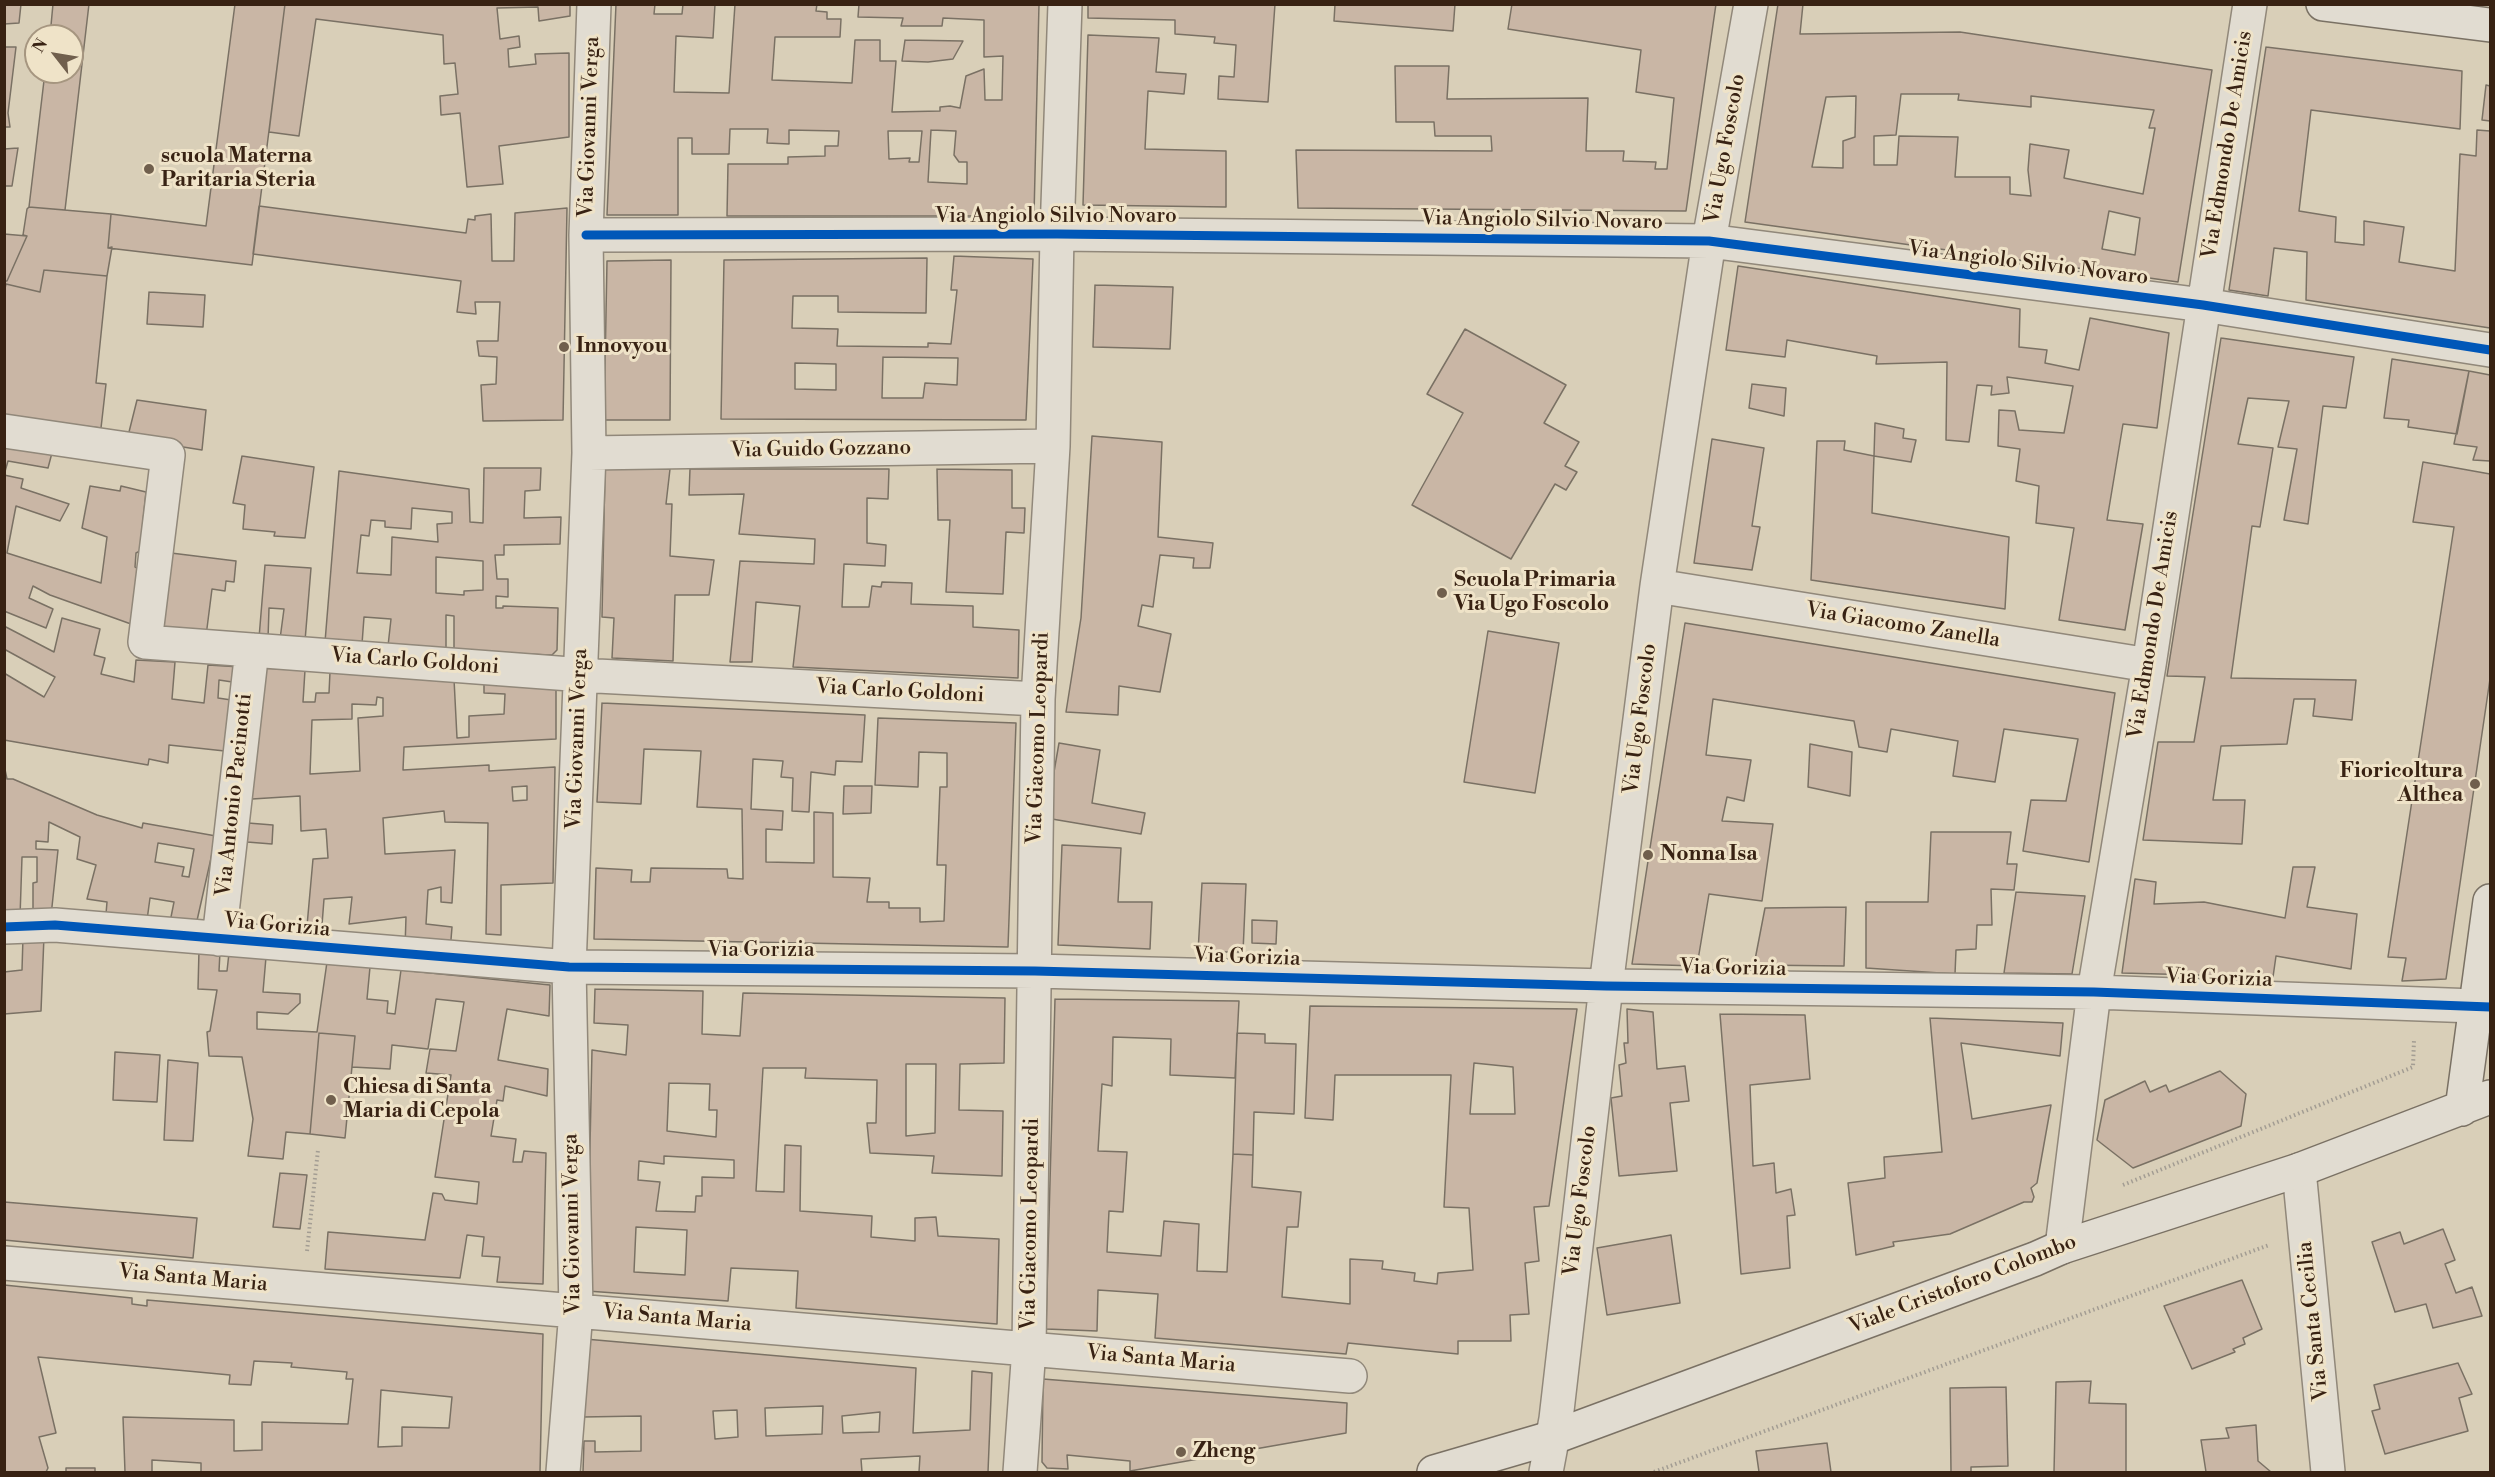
<!DOCTYPE html>
<html>
<head>
<meta charset="utf-8">
<style>
	body { margin:0 }
	#map { position:relative; width:2495px; height:1477px; overflow:hidden; background:#d9cfb8; font-family:"Libre Bodoni",serif }
	canvas { display:block }
	.frame { position:absolute; inset:0; border:6px solid #382213; pointer-events:none }
	.north { position:absolute; left:24px; top:24px; width:60px; height:60px; box-sizing:border-box; background:#efe3c8; border:2px solid #a69680; border-radius:50%; rotate:301deg; font-size:16px; font-weight:700; line-height:24px; text-align:center; color:#382213 }
	.north::after { content:''; display:block; margin:auto; width:21px; height:27px; background:#705f4d; clip-path:polygon(50% 0,100% 100%,50% 72%,0 100%) }
</style>
</head>
<body>
<div id="map">
<canvas width="2495" height="1477"></canvas>
<div class="frame"></div>
<div class="north">N</div>
</div>
<script>
const context = document.querySelector('canvas').getContext('2d');
context.lineJoin = 'round';
function fillPath(path, color) { context.fillStyle = color; context.fill(path, 'evenodd'); }
const toPath = rows => new Path2D(rows.map(r => 'M' + r).join(''));
function stroke(path, color, width, dash) { context.strokeStyle = color; context.lineWidth = width; context.lineCap = dash ? 'butt' : 'round'; context.setLineDash(dash || []); context.stroke(path); }
function drawText(font, color, halo, rows, align = 'center') {
  context.font = font + ' "Libre Bodoni",serif'; context.lineWidth = 6; context.setLineDash([]); context.textBaseline = 'middle'; context.strokeStyle = halo; context.fillStyle = color; for (const [text, x, y, turn = 0] of rows) {
    context.save(); context.translate(x, y); context.rotate((+turn || 0) * Math.PI / 180); context.textAlign = isNaN(turn) ? turn : align; if (halo) context.strokeText(text, 0, 0); context.fillText(text, 0, 0); context.restore();
  }
}
const building = toPath([
	[4,4,21,4,19,23,4,24,4,4],
	[53,4,89,4,65,210,29,207,45,72,72,72,72,36,50,36,53,4],
	[235,4,285,4,252,265,108,248,111,214,206,226,235,4],
	[285,4,570,4,570,16,539,21,538,7,497,8,500,39,519,36,520,47,508,49,509,67,536,64,535,54,569,53,569,137,499,146,503,184,467,187,460,113,441,115,440,96,458,94,455,63,444,64,443,35,316,19,299,136,269,132,285,4],
	[616,4,655,4,654,14,682,14,683,4,715,4,713,38,676,36,674,92,729,93,735,4,817,4,816,11,827,12,827,19,841,19,840,37,775,37,772,80,852,83,855,40,880,40,880,61,896,61,892,112,940,111,940,107,950,106,960,108,966,76,984,69,985,100,1002,100,1003,56,984,57,984,20,943,18,942,26,901,26,903,18,858,17,859,4,1039,4,1034,216,727,216,728,164,788,164,788,157,825,156,825,146,838,146,839,131,789,130,789,144,767,143,768,129,730,129,729,154,692,154,692,138,678,138,678,215,607,215,616,4],
	[931,130,956,131,954,155,959,162,967,162,967,184,928,182,931,130],
	[888,131,922,131,919,162,909,162,910,158,889,159,888,131],
	[1088,4,1275,4,1268,102,1218,99,1219,76,1234,77,1236,45,1214,43,1215,37,1175,34,1175,20,1088,18,1088,4],
	[1335,4,1455,4,1453,31,1334,21,1335,4],
	[1512,4,1716,4,1686,211,1298,208,1296,150,1492,151,1491,136,1435,136,1434,122,1396,122,1395,66,1449,66,1447,99,1588,98,1586,151,1624,151,1623,161,1656,162,1655,169,1667,169,1674,98,1636,92,1641,50,1508,29,1512,4],
	[1778,4,1803,4,1800,34,1960,32,2212,70,2178,282,1745,222,1778,4],
	[1901,94,1959,94,1958,100,2031,107,2031,96,2154,110,2149,128,2155,128,2143,194,2064,178,2069,150,2030,144,2028,170,2031,196,2010,194,2010,177,1955,177,1958,137,1899,136,1897,165,1874,165,1874,136,1896,135,1901,94],
	[1856,96,1855,137,1843,141,1843,168,1812,167,1826,97,1856,96],
	[2109,211,2140,218,2135,255,2102,249,2109,211],
	[1088,35,1159,38,1156,72,1186,74,1184,94,1148,91,1145,149,1226,151,1226,207,1083,205,1088,35],
	[905,40,963,41,953,59,928,62,902,61,905,40],
	[4,47,16,47,8,113,10,127,4,127,4,47],
	[2266,47,2462,71,2460,129,2311,110,2299,211,2336,217,2335,242,2364,245,2364,221,2404,227,2399,262,2455,271,2460,154,2476,156,2477,130,2490,131,2490,328,2306,300,2307,252,2274,248,2268,296,2229,290,2266,47],
	[2486,85,2490,86,2490,121,2482,120,2486,85],
	[18,148,12,186,4,186,4,149,18,148],
	[259,206,466,233,468,219,475,220,475,216,491,214,492,261,514,261,515,213,567,208,563,420,483,421,481,385,496,384,497,357,479,356,477,341,498,341,500,302,475,302,476,314,457,312,461,281,253,254,259,206],
	[29,207,111,214,108,248,112,247,107,276,44,270,40,292,6,284,4,292,4,281,7,281,27,236,23,235,27,209,29,207],
	[4,234,27,236,7,281,4,281,4,234],
	[954,256,1033,259,1026,420,721,419,724,260,927,258,926,313,838,312,838,296,793,296,792,328,838,329,837,346,928,347,928,343,951,344,957,290,951,290,954,256],
	[883,357,958,358,957,385,925,383,923,398,882,398,883,357],
	[795,363,836,364,836,390,795,389,795,363],
	[671,260,670,420,604,420,607,261,671,260],
	[1738,266,2020,309,2019,347,2047,350,2045,363,2079,370,2090,318,2169,333,2157,428,2123,424,2107,520,2143,524,2125,630,2059,620,2074,528,2036,523,2039,486,2016,481,2020,449,1998,446,1999,410,2015,411,2019,430,2064,433,2073,386,2007,377,2009,393,1991,395,1992,386,1977,385,1969,442,1946,440,1947,362,1876,364,1877,356,1787,340,1785,357,1726,350,1738,266],
	[44,270,107,276,96,383,106,384,101,428,4,417,4,292,6,284,40,292,44,270],
	[1095,285,1173,287,1170,349,1093,347,1095,285],
	[149,292,205,295,203,327,147,324,149,292],
	[1465,329,1566,385,1544,423,1579,442,1565,466,1577,472,1566,490,1555,484,1511,559,1412,505,1463,413,1427,394,1465,329],
	[2221,338,2354,357,2346,408,2323,406,2308,524,2284,520,2297,449,2278,447,2289,401,2248,398,2238,444,2273,448,2260,527,2252,526,2231,678,2356,680,2352,720,2313,716,2315,699,2294,699,2287,744,2221,746,2213,800,2245,800,2242,844,2143,840,2158,742,2194,742,2205,677,2167,676,2221,338],
	[2392,359,2469,371,2457,434,2408,427,2409,420,2384,418,2392,359],
	[2469,371,2490,375,2490,461,2473,460,2477,447,2454,444,2469,371],
	[1752,384,1786,388,1784,416,1749,408,1752,384],
	[137,400,206,410,202,450,133,439,129,432,137,400],
	[1875,423,1904,429,1903,438,1916,440,1911,462,1874,456,1875,423],
	[1092,436,1162,442,1158,537,1213,543,1210,568,1193,568,1194,558,1160,555,1153,607,1142,605,1138,626,1171,634,1160,692,1119,686,1118,715,1066,712,1081,618,1092,436],
	[1712,439,1764,448,1752,526,1760,527,1752,570,1694,563,1712,439],
	[4,440,53,449,48,468,8,461,4,475,4,440],
	[1817,441,1845,441,1844,450,1874,456,1872,513,2009,537,2005,609,1811,580,1817,441],
	[242,456,314,467,305,538,274,536,275,532,243,529,245,505,233,503,242,456],
	[2423,462,2490,474,2490,679,2446,979,2402,981,2406,958,2388,957,2454,527,2413,522,2423,462],
	[484,468,541,468,540,490,525,491,524,518,561,517,560,544,504,545,504,555,495,555,497,579,508,579,508,597,496,596,496,608,503,608,503,606,558,608,557,650,552,655,547,655,454,650,454,616,446,615,446,650,388,646,391,619,364,617,362,644,325,642,339,471,469,489,470,522,483,523,484,468],
	[412,508,452,512,452,523,437,524,438,542,392,537,391,575,357,573,361,535,369,536,371,520,385,521,385,527,411,529,412,508],
	[436,557,483,561,483,590,464,591,464,595,436,593,436,557],
	[605,469,670,469,666,504,672,504,670,556,714,560,709,595,675,595,673,661,612,658,614,618,602,617,605,469],
	[690,469,889,469,888,499,867,498,867,543,886,545,885,566,844,564,842,607,869,607,872,586,881,587,882,582,912,583,911,604,973,606,973,627,1019,630,1018,678,793,667,800,606,756,602,752,662,730,662,740,561,814,564,815,539,739,534,744,494,689,495,690,469],
	[937,469,1012,470,1012,508,1025,508,1024,533,1006,532,1003,594,946,592,950,520,938,520,937,469],
	[4,475,23,479,21,488,69,504,60,521,16,506,7,553,101,583,107,537,82,528,90,486,120,491,121,486,146,492,140,551,136,553,135,567,138,569,131,624,50,595,33,586,29,598,53,609,46,628,4,611,4,475],
	[171,553,236,561,234,582,226,581,225,591,212,589,206,636,160,634,171,553],
	[265,565,311,568,305,641,280,639,284,609,269,608,268,639,259,638,265,565],
	[62,618,100,629,94,655,105,658,101,674,134,682,136,660,175,662,172,699,204,703,208,665,241,667,239,683,219,680,218,698,238,701,234,752,169,745,168,763,149,759,148,765,4,740,4,673,44,697,55,677,4,649,4,626,54,652,62,618],
	[1685,623,2115,693,2089,862,2023,851,2031,800,2066,801,2078,739,2004,729,1995,782,1953,776,1958,741,1891,729,1887,752,1859,747,1854,721,1713,699,1706,755,1751,760,1744,801,1727,797,1722,821,1773,824,1762,901,1709,894,1697,966,1632,964,1685,623],
	[1488,631,1559,643,1535,793,1464,782,1488,631],
	[260,668,305,670,303,702,315,702,316,693,329,693,330,672,454,679,457,738,469,737,469,716,504,714,505,694,484,693,484,681,556,685,556,739,404,747,403,770,489,765,489,771,555,767,553,883,501,885,501,935,486,934,488,823,445,822,444,811,383,818,385,854,455,850,452,903,441,902,441,887,428,890,426,924,452,927,450,952,405,948,406,917,349,924,352,897,324,899,321,938,306,937,313,859,328,858,326,829,301,831,300,796,252,799,260,668],
	[377,697,383,698,383,716,358,718,360,771,310,774,312,720,352,719,352,704,376,705,377,697],
	[527,786,527,800,513,801,512,787,527,786],
	[602,703,865,715,862,762,836,761,835,775,811,772,809,812,792,811,793,778,781,777,783,761,753,759,751,809,783,811,782,830,766,829,766,862,814,863,814,812,833,813,833,877,870,878,867,902,889,902,889,908,920,908,920,922,944,921,946,865,937,865,940,787,947,787,947,753,919,752,918,787,875,785,878,718,1016,723,1008,947,594,939,596,868,632,870,631,882,650,882,651,868,727,869,728,878,743,879,742,809,697,807,701,751,644,749,641,804,597,802,602,703],
	[1059,743,1100,750,1092,803,1145,813,1141,834,1046,818,1059,743],
	[1810,744,1852,752,1850,796,1808,787,1810,744],
	[4,765,7,779,13,779,97,815,142,828,143,823,216,836,196,925,170,922,174,902,150,898,147,920,106,914,107,902,87,899,96,865,77,859,80,837,49,822,48,842,36,841,36,849,58,850,51,916,33,917,33,883,37,882,37,857,22,857,20,917,4,917,4,765],
	[158,843,194,849,189,877,182,876,184,867,155,862,158,843],
	[844,786,872,786,871,813,843,814,844,786],
	[248,823,273,825,272,844,247,842,248,823],
	[1931,832,2011,832,2007,864,2017,864,2014,890,1991,889,1992,925,1977,925,1976,949,1956,950,1955,974,1866,968,1866,902,1928,902,1931,832],
	[1062,845,1121,848,1118,902,1152,902,1150,949,1058,945,1062,845],
	[2293,867,2315,867,2307,907,2357,914,2351,969,2276,956,2273,977,2122,973,2135,879,2156,882,2154,904,2204,902,2285,918,2293,867],
	[1202,883,1246,884,1243,952,1198,952,1202,883],
	[2016,892,2085,896,2072,974,2004,973,2016,892],
	[1846,907,1844,966,1754,965,1765,908,1846,907],
	[1252,920,1277,921,1276,944,1252,943,1252,920],
	[44,936,41,1011,4,1014,4,972,22,970,23,937,44,936],
	[199,950,220,952,219,971,227,971,229,953,266,957,263,992,300,994,300,1003,288,1014,257,1012,257,1029,317,1032,327,962,370,967,367,999,388,1001,387,1013,395,1014,401,970,550,985,549,1016,507,1009,498,1060,548,1069,547,1096,505,1086,503,1101,497,1100,491,1136,516,1139,513,1162,522,1162,524,1151,546,1153,543,1284,497,1282,500,1257,482,1256,484,1237,467,1235,460,1278,325,1269,328,1232,425,1240,433,1193,442,1194,445,1200,477,1204,479,1182,435,1177,451,1075,426,1073,430,1049,456,1051,464,1002,436,999,428,1049,392,1045,390,1069,352,1067,355,1036,319,1033,310,1134,286,1132,283,1159,248,1156,253,1119,242,1057,209,1056,207,1032,210,1031,217,990,198,989,199,950],
	[595,989,703,991,702,1034,740,1036,743,993,1005,998,1004,1063,960,1064,959,1110,1003,1111,1002,1176,932,1173,934,1156,870,1153,867,1123,876,1123,877,1080,805,1078,806,1068,763,1068,756,1191,784,1192,785,1145,801,1146,800,1211,872,1216,871,1237,915,1241,915,1218,936,1217,938,1236,999,1239,997,1324,796,1308,798,1271,731,1268,728,1301,587,1291,592,1050,626,1055,628,1025,594,1023,595,989],
	[906,1064,936,1064,935,1133,906,1136,906,1064],
	[669,1083,710,1084,709,1110,717,1110,716,1137,667,1131,669,1083],
	[664,1156,734,1160,734,1178,702,1177,702,1196,696,1196,695,1212,656,1211,660,1182,638,1180,639,1161,664,1164,664,1156],
	[636,1227,687,1230,685,1275,634,1272,636,1227],
	[1055,999,1239,1001,1235,1078,1170,1075,1171,1039,1113,1037,1112,1086,1102,1084,1098,1151,1127,1152,1123,1212,1109,1211,1107,1252,1161,1256,1164,1221,1199,1224,1197,1271,1227,1272,1233,1154,1253,1155,1252,1187,1301,1192,1298,1227,1287,1227,1282,1297,1350,1304,1350,1259,1383,1261,1382,1269,1415,1273,1414,1281,1437,1284,1438,1273,1473,1270,1469,1208,1444,1207,1451,1075,1335,1075,1333,1120,1305,1118,1310,1006,1577,1009,1549,1206,1534,1207,1539,1261,1525,1263,1529,1314,1510,1315,1511,1341,1458,1341,1458,1354,1348,1343,1346,1354,1155,1338,1158,1294,1098,1290,1097,1331,1046,1329,1055,999],
	[1474,1063,1513,1067,1515,1114,1470,1114,1474,1063],
	[1627,1009,1653,1012,1657,1069,1685,1066,1689,1101,1670,1103,1677,1171,1619,1176,1611,1098,1622,1096,1619,1065,1626,1063,1624,1043,1628,1043,1627,1009],
	[1720,1014,1805,1015,1810,1079,1750,1085,1753,1166,1774,1163,1776,1193,1791,1189,1795,1215,1787,1216,1790,1268,1741,1274,1720,1014],
	[1930,1018,2063,1023,2060,1056,1961,1043,1972,1119,2051,1105,2037,1183,2031,1188,2034,1197,2032,1202,2024,1202,1950,1234,1893,1242,1894,1246,1856,1255,1848,1183,1885,1178,1884,1157,1942,1152,1930,1018],
	[319,1033,355,1036,345,1138,310,1134,319,1033],
	[1237,1033,1265,1034,1265,1043,1296,1044,1294,1114,1254,1112,1253,1155,1233,1154,1237,1033],
	[115,1052,160,1055,157,1102,113,1100,115,1052],
	[168,1060,198,1063,193,1141,164,1140,168,1060],
	[2220,1071,2246,1094,2241,1126,2133,1168,2097,1140,2105,1100,2145,1081,2150,1092,2166,1085,2169,1092,2220,1071],
	[280,1173,307,1175,300,1229,273,1227,280,1173],
	[4,1202,197,1218,193,1258,4,1240,4,1202],
	[2443,1229,2455,1260,2445,1264,2456,1293,2472,1287,2482,1316,2433,1328,2426,1304,2395,1312,2372,1242,2400,1232,2404,1244,2443,1229],
	[1671,1235,1680,1303,1607,1315,1597,1248,1671,1235],
	[2242,1280,2262,1329,2243,1338,2245,1344,2233,1349,2235,1352,2192,1369,2164,1306,2242,1280],
	[4,1285,132,1298,132,1304,147,1306,147,1300,543,1334,540,1472,201,1472,201,1463,152,1460,152,1472,125,1472,123,1417,234,1420,234,1451,262,1450,262,1422,348,1424,353,1379,346,1379,347,1372,291,1367,292,1363,254,1361,251,1385,229,1384,230,1375,38,1357,56,1433,39,1437,48,1468,46,1472,4,1472,4,1285],
	[381,1390,452,1397,449,1428,402,1427,402,1446,378,1447,381,1390],
	[585,1339,916,1368,913,1433,970,1430,972,1371,992,1373,988,1472,919,1472,920,1456,861,1459,862,1472,583,1472,584,1441,595,1441,595,1452,641,1451,641,1416,583,1417,585,1339],
	[823,1406,822,1434,766,1436,765,1408,823,1406],
	[737,1410,738,1437,715,1439,713,1411,737,1410],
	[880,1412,879,1432,843,1433,842,1416,880,1412],
	[2458,1363,2472,1394,2459,1398,2468,1431,2385,1454,2372,1411,2380,1409,2374,1385,2458,1363],
	[1043,1379,1347,1403,1346,1433,1130,1471,1130,1461,1067,1455,1068,1469,1047,1468,1042,1462,1043,1379],
	[2091,1381,2089,1403,2126,1404,2126,1472,2054,1472,2056,1382,2091,1381],
	[2006,1387,2008,1466,1971,1467,1971,1472,1951,1472,1950,1388,2006,1387],
	[2256,1425,2258,1461,2271,1472,2206,1472,2201,1440,2229,1438,2226,1428,2256,1425],
	[1827,1443,1831,1472,1759,1472,1756,1451,1827,1443],
	[66,1468,95,1468,95,1472,66,1472,66,1468]
]);
const path = toPath([
	[2123,1185,2413,1067,2414,1040],
	[307,1251,318,1150],
	[1654,1472,2269,1245]
]);
const street = toPath([
	[586,235,1057,234,1709,241,2203,305,2490,350],
	[4,431,168,455,145,642,597,676,1038,699],
	[589,453,1053,446],
	[1657,586,2149,665],
	[4,927,55,925,569,967,1035,971,1606,986,2094,992,2475,1006],
	[219,939,252,650],
	[2299,1170,2328,1472],
	[2062,1247,2094,992,2149,665,2250,4],
	[4,1263,1350,1376],
	[563,1472,576,1311,569,967,589,453,586,235,594,4],
	[1020,1472,1029,1348,1038,699,1053,446,1057,234,1065,4],
	[1546,1472,1556,1419,1606,986,1657,586,1709,241,1751,4]
]);
const secondary = toPath([
	[2323,4,2490,25],
	[2462,1109,2490,901],
	[1434,1472,1554,1437,2035,1259,2062,1247,2299,1170,2490,1097]
]);
const cycleway = toPath([
	[586,235,1057,234,1709,241,2203,305,2490,350],
	[4,927,55,925,569,967,1035,971,1606,986,2094,992,2490,1007]
]);
const markers = [
	[149,169,6,"#705f4d"],
	[564,347,6,"#705f4d"],
	[1442,593,6,"#705f4d"],
	[2475,784,6,"#705f4d"],
	[1648,855,6,"#705f4d"],
	[331,1100,6,"#705f4d"],
	[1181,1452,6,"#705f4d"]
];
const streetNames = [
	["Via Giovanni Verga",590,127,-88],
	["Via Edmondo De Amicis",2228,145,-81],
	["Via Ugo Foscolo",1726,149,-80],
	["Via Angiolo Silvio Novaro",1056,217],
	["Via Angiolo Silvio Novaro",1542,221,1],
	["Via Angiolo Silvio Novaro",2028,264,7],
	["Via Guido Gozzano",821,450,-1],
	["Via Edmondo De Amicis",2154,625,-81],
	["Via Giacomo Zanella",1903,626,9],
	["Via Carlo Goldoni",415,662,4],
	["Via Carlo Goldoni",900,692,3],
	["Via Ugo Foscolo",1641,719,-83],
	["Via Giacomo Leopardi",1039,738,-88],
	["Via Giovanni Verga",578,739,-88],
	["Via Antonio Pacinotti",235,795,-84],
	["Via Gorizia",277,926,5],
	["Via Gorizia",761,951],
	["Via Gorizia",1247,958,2],
	["Via Gorizia",1733,969,1],
	["Via Gorizia",2219,979,2],
	["Via Ugo Foscolo",1581,1201,-83],
	["Via Giovanni Verga",573,1224,-91],
	["Via Giacomo Leopardi",1031,1224,-89],
	["Via Santa Maria",193,1279,5],
	["Viale Cristoforo Colombo",1963,1285,-21],
	["Via Santa Maria",677,1319,5],
	["Via Santa Cecilia",2314,1321,-96],
	["Via Santa Maria",1161,1360,5]
];
const poiNames = [
	["scuola Materna",161,157],
	["Paritaria Steria",161,181],
	["Innovyou",576,347],
	["Scuola Primaria",1454,581],
	["Via Ugo Foscolo",1454,605],
	["Fioricoltura",2463,772,"right"],
	["Althea",2463,796,"right"],
	["Nonna Isa",1660,855],
	["Chiesa di Santa",343,1088],
	["Maria di Cepola",343,1112],
	["Zheng",1193,1452]
];
fillPath(building, '#c9b6a5');
stroke(building, '#7a7164', 1.5);
stroke(street, '#91887a', 36);
stroke(secondary, '#7a7164', 36);
stroke(path, '#a39d93', 4, [1.5, 3]);
stroke(street, '#e1dcd1', 33);
stroke(secondary, '#e1dcd1', 33);
stroke(cycleway, '#0057b8', 9);
for (const [x, y, r, color] of markers) { const dot = new Path2D(); dot.arc(x, y, r, 0, 2 * Math.PI); context.fillStyle = color; context.fill(dot); stroke(dot, '#efe3c8', 2); }
drawText('21px', '#382213', '#efe3c8', streetNames);
drawText('bold 21px', '#382213', '#efe3c8', poiNames, 'left');
</script>
</body>
</html>
